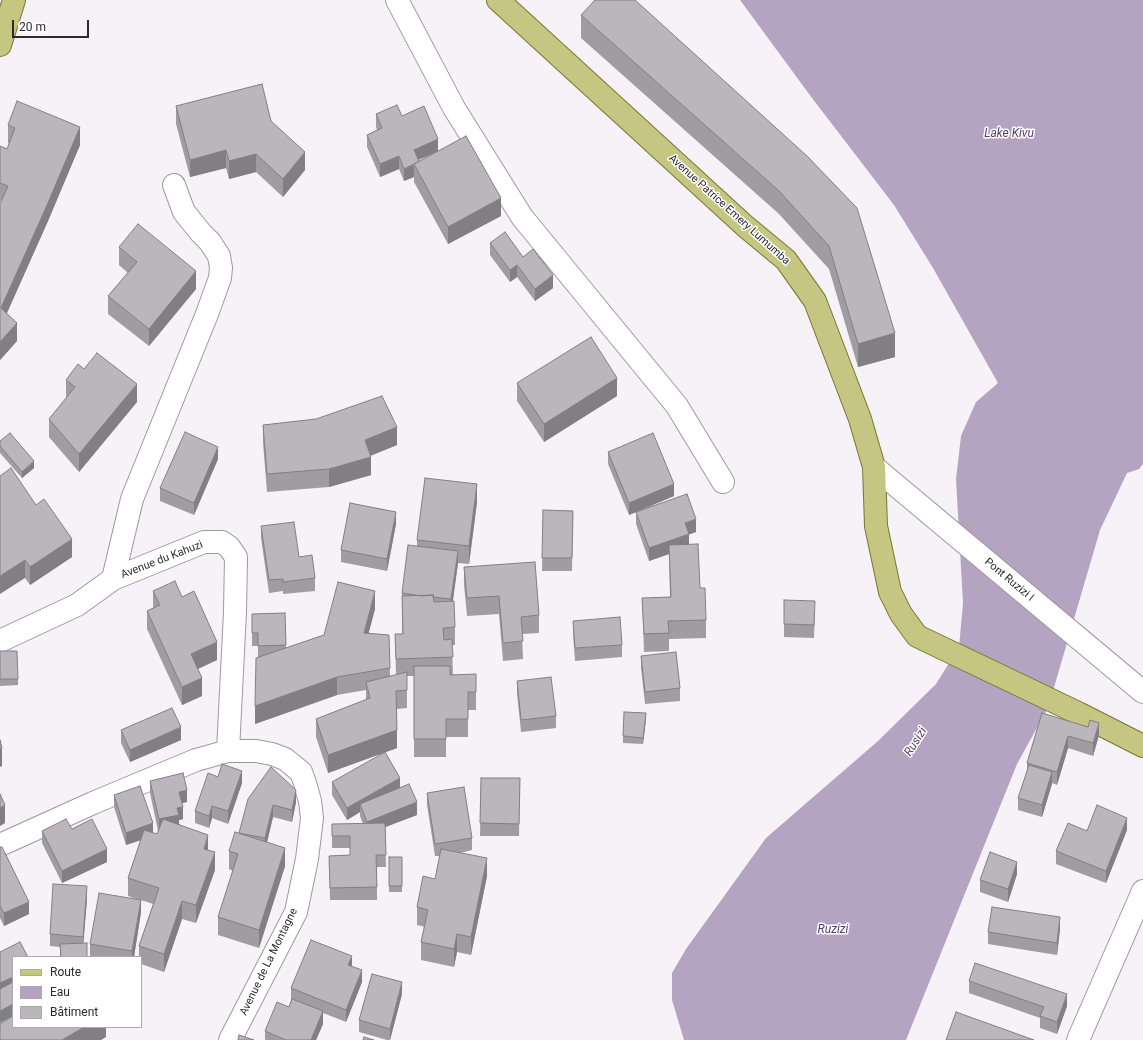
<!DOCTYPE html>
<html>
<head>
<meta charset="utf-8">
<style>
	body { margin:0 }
	#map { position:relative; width:1143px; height:1040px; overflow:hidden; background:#f6f2f8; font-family:Roboto,sans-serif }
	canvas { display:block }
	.legend { position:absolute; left:12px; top:956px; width:130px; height:72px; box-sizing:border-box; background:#fff; border:1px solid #abaaab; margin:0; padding:5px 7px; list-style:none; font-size:12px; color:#2c2a2d }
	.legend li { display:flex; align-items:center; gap:8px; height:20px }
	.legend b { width:20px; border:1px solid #abaaab }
	.scale { position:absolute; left:12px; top:20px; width:77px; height:18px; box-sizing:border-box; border:2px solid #2c2a2d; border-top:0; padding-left:5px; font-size:12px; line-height:14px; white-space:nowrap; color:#2c2a2d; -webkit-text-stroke:3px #fff; paint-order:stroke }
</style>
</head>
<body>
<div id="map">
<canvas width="1143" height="1040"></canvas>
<ul class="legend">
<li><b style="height:5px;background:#c6c683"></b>Route</li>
<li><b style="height:11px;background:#b4a4c1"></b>Eau</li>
<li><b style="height:11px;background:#bab6bc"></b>Bâtiment</li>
</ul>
<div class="scale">20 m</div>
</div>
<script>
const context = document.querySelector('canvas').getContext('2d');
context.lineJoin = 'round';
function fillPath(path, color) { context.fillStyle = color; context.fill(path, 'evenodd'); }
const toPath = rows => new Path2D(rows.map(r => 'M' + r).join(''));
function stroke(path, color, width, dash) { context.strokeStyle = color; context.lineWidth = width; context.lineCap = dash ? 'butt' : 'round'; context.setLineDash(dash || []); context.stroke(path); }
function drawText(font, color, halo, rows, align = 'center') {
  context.font = font + ' Roboto,sans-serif'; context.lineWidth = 3; context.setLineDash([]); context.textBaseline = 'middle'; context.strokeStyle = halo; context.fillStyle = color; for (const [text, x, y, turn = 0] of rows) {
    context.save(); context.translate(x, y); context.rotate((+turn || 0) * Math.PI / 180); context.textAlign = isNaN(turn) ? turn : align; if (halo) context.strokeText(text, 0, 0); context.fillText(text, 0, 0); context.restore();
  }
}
const water = toPath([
	[740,0,1143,0,1143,464,1139,469,1127,473,1100,530,1048,708,1017,764,906,1040,684,1040,672,1000,672,973,686,949,766,838,878,741,936,684,959,647,963,603,956,479,961,436,976,402,998,383,933,268,894,205,812,98]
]);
const minor = toPath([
	[397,0,454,108,522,217,677,406,723,482],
	[874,467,1143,692],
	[113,579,132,499,207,314,220,278,221,268,219,256,210,242,201,233,184,212,174,185],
	[0,641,77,605,113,579,204,542,222,542,229,547,236,557,235,612,228,751],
	[0,845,93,803,196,760,228,751,256,751,272,754,285,759,301,772,305,783,310,801,312,818,307,859,296,912,230,1040],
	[1078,1040,1143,891]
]);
const major = toPath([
	[498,0,745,226,786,260,815,301,860,419,874,467,876,526,890,592,901,614,917,636,1078,713,1143,746],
	[0,45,14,0]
]);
const wall = toPath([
	[581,15,807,156,895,357,858,367,829,269,779,214,581,38],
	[176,106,271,121,305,170,283,197,256,172,229,179,226,168,190,177,176,124],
	[376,114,402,116,438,151,501,216,448,244,414,182,414,177,404,181,399,169,380,177,367,147,367,135,377,130,376,127],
	[432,154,419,161,418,160],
	[8,125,80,145,48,221,7,313,17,341,0,360,1,201,0,201,0,146,7,149,9,143,8,143],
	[490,243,523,257,553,288,535,301,517,277,510,282,490,255],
	[119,247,196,289,149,346,108,314,108,296,128,273,119,265],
	[84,369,137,402,79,472,49,437,49,419,66,398,66,380],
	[517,383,617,396,544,442,517,401],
	[263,425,397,445,370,456,371,475,329,487,267,492,263,443],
	[0,441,34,468,22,478,0,453],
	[608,452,674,496,639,511,696,532,689,534,689,544,700,588,706,620,706,638,669,639,669,651,644,652,642,598,670,597,669,554,649,561,636,524,636,512,629,515,608,464],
	[218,459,194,515,160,501,160,488],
	[0,476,72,557,30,585,25,578],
	[477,502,469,564,458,563,453,601,455,627,455,645,452,645,453,675,476,692,476,710,468,710,468,737,446,737,446,757,414,757,414,676,407,676,407,708,397,709,397,748,328,773,316,737,316,719,366,700,366,690,337,695,255,724,258,658,258,646,252,646,252,614,285,613,286,648,324,635,375,609,368,633,390,668,390,676,396,675,395,634,402,634,402,593,417,546,417,540],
	[543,510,573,511,572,571,542,571],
	[396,524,387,571,341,562,341,550],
	[261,526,299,557,315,578,315,591,283,594,283,591,269,593,261,538],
	[464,567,539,615,539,633,522,634,523,659,503,661,499,614,467,616,464,585],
	[153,591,182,597,217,660,198,669,202,696,182,705,147,629,147,611,153,608],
	[784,600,815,613,814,638,784,637],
	[573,621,622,645,622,657,575,661,573,633],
	[0,651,18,679,18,685,0,686],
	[641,656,680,688,680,701,645,704,641,668],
	[517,681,556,716,556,728,521,732,517,693],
	[1042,713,1099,735,1093,756,1068,748,1057,785,1052,783,1042,817,1018,810,1018,798,1027,772,1027,763],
	[646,719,643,744,623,743,623,736],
	[121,730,181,740,130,762,121,743],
	[218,777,242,783,228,824,212,818,209,828,195,823,195,811],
	[481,778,520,778,519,836,480,836],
	[150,781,187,802,182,803,183,819,179,820,179,824,208,850,215,870,196,923,182,919,164,972,141,964,141,957,139,957,139,946,153,904,141,900,141,912,134,957,96,957,90,956,90,944,139,900,128,896,128,878,141,840,126,845,114,807,114,795,153,833,157,834,158,831,150,793],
	[332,782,400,788,417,815,385,827,386,867,377,867,377,900,330,900,329,856,350,855,350,848,332,848,332,824,363,824,360,816,360,812,347,820,332,795],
	[427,793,472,838,472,850,460,853,487,876,471,955,457,952,454,967,421,960,421,942,425,927,417,925,417,907,435,879,440,856,435,856,427,805],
	[248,799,296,802,292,822,273,817,267,843,285,866,259,948,218,935,218,917,233,871,229,869,229,851,239,834],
	[72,829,107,862,62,883,42,843,42,831],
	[1127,830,1106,883,1056,864,1056,851],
	[0,847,29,914,4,926,0,918],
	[389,857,402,857,402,892,389,892],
	[1017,874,1008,902,980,892,980,880],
	[87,899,83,943,87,957,60,957,60,947,50,946,50,934],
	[1060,929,1057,955,988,944,988,932],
	[352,966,362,982,346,1022,323,1013,323,1024,316,1040,265,1040,265,1031,289,1007,291,1000,291,988],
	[969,981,1067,1006,1057,1034,1040,1028,1040,1018,969,993],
	[402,994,390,1040,387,1040,359,1032,359,1020]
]);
const shadedWall = toPath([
	[80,127,80,145,48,221,1,326,1,308],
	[438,139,438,151,414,162,414,150],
	[226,150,226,168,190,177,190,160],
	[305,152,305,170,283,197,283,179],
	[256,154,256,172,229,179,229,161],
	[399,156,399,169,380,177,380,164],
	[414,165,414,177,404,181,404,169],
	[501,198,501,216,448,244,448,227],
	[517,265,517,277,510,282,510,270],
	[196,271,196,289,149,346,149,329],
	[553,275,553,288,535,301,535,289],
	[17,323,17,341,0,360,0,342],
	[895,333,895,357,858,367,858,344],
	[617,378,617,396,544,442,544,424],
	[137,384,137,402,79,472,79,454],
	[397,427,397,445,365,458,365,440],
	[218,447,218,459,194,515,194,503],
	[371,457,371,475,329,487,329,469],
	[34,461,34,468,22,478,22,472],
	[477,484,477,502,469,564,469,546],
	[674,484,674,496,629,515,629,503],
	[396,512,396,524,387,571,387,559],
	[696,519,696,532,685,536,685,523],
	[689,534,689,547,669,545,669,554,649,561,649,548],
	[72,539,72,557,30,585,30,567],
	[458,551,458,563,451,612,451,599],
	[25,560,25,578,0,594,0,576],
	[375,591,375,609,364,651,364,633],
	[217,642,217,660,191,672,191,654],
	[337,677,337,695,255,724,255,706],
	[202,678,202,696,182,705,182,687],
	[646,713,646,719,643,744,643,738],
	[1099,723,1099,735,1093,756,1093,743],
	[181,727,181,740,130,762,130,750],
	[397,730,397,748,328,773,328,755],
	[1068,736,1068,748,1057,785,1057,772],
	[2,748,2,766,0,767,0,749],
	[242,771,242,783,228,824,228,811],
	[1052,772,1052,784,1042,817,1042,805],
	[400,778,400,790,360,804,360,812,347,820,347,808],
	[187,790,187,802,179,804,179,792],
	[296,790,296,802,292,822,292,810],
	[417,802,417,815,367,834,367,822],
	[5,805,5,823,0,826,0,808],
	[273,805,273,817,265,850,265,838],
	[212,806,212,818,209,828,209,816],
	[183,807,183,819,179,820,179,827,159,832,159,819,177,808],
	[1127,818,1127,830,1106,883,1106,871],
	[153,823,153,836,126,845,126,833],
	[208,835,208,853,204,849],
	[285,848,285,866,259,948,259,930],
	[107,849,107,862,62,883,62,871],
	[215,852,215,870,196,923,196,905],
	[487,858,487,876,471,955,471,937],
	[1017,862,1017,874,1008,902,1008,889],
	[87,886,87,899,83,949,83,937],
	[141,900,141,912,134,957,132,957,132,951],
	[182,901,182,919,164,972,164,954],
	[29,902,29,914,4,926,4,913],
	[1060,917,1060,929,1057,955,1057,943],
	[457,934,457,952,454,967,454,949],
	[352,956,352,968,348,965],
	[362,970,362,982,346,1022,346,1010],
	[13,977,13,989,0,996,0,983],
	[402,982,402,994,390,1040,390,1029],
	[1067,994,1067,1006,1057,1034,1057,1022],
	[13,1004,13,1016,0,1023,0,1011],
	[323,1011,323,1024,316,1040,311,1040],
	[84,1027,106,1027,106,1037,101,1040,62,1040]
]);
const building = toPath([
	[595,0,635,0,807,156,857,208,895,333,858,344,829,246,779,191,581,15,595,0],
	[262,84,271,121,305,152,283,179,256,154,229,161,226,150,190,160,176,106,262,84],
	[17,101,80,127,48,203,1,308,17,323,0,342,0,204,8,186,0,183,0,146,7,149,15,128,8,125,17,101],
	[397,105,402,116,424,106,438,139,414,150,419,161,414,164,404,169,399,156,380,164,367,135,382,128,376,114,397,105],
	[466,136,501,198,448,227,414,164,466,136],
	[138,224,196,271,149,329,108,296,137,262,119,247,138,224],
	[505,232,523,257,533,249,553,275,535,289,517,265,510,270,490,243,505,232],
	[591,337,617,378,544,424,517,383,591,337],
	[97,353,137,384,79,454,49,419,75,387,66,380,78,364,84,369,97,353],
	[382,396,397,427,365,440,371,457,329,469,267,474,263,425,316,419,382,396],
	[185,432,218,447,194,503,160,488,185,432],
	[10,433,34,461,22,472,0,446,0,441,10,433],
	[653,433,674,484,629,503,608,452,653,433],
	[11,468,36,505,44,499,72,539,30,567,25,560,0,576,0,476,11,468],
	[425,478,477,484,469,546,417,540,425,478],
	[687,494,696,519,685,523,689,534,649,548,636,512,687,494],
	[350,503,396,512,387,559,341,550,350,503],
	[543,510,573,511,572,558,542,558,543,510],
	[294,522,299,557,312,555,315,578,283,582,283,579,269,580,261,526,294,522],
	[698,544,700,588,705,588,706,620,668,621,669,633,644,634,642,598,671,597,669,545,698,544],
	[408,545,458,551,451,599,433,597,433,595,422,596,402,593,408,545],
	[535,562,539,615,521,617,523,641,503,643,499,596,467,598,464,567,535,562],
	[175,581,182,597,194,591,217,642,191,654,202,678,182,687,147,611,160,605,153,591,175,581],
	[338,582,375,591,364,633,389,635,390,668,337,677,255,706,256,658,324,635,338,582],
	[433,595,434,602,454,601,455,627,443,628,444,640,452,639,453,657,396,659,395,634,403,634,402,596,433,595],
	[784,600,815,601,814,625,784,624,784,600],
	[285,613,286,645,258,646,258,633,252,633,252,614,285,613],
	[620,617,622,645,575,648,573,621,620,617],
	[0,651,17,651,18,679,0,679,0,651],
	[676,652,680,688,645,692,641,656,676,652],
	[414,666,450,666,450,675,476,674,476,692,468,692,468,719,446,719,446,739,414,739,414,666],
	[407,672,407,690,396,691,397,730,328,755,316,719,370,698,366,682,407,672],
	[551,677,556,716,521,720,517,681,551,677],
	[172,708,181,727,130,750,121,730,172,708],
	[624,712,646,713,643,738,623,736,624,712],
	[1042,713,1088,727,1090,720,1099,723,1093,743,1068,736,1057,772,1027,763,1042,713],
	[0,740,2,748,0,749,0,740],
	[385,752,400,778,347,808,332,782,385,752],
	[222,764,242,771,228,811,212,806,209,816,195,811,208,773,218,777,222,764],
	[1029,765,1052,772,1042,805,1018,798,1029,765],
	[271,767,296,790,292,810,273,805,265,838,239,833,248,799,271,767],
	[183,773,187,790,179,792,183,807,177,808,179,815,159,819,150,781,183,773],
	[481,778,520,778,519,824,480,823,481,778],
	[409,784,417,802,367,822,360,804,409,784],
	[140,786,153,823,126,833,114,795,140,786],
	[464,787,472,838,435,844,427,793,464,787],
	[0,794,5,805,0,808,0,794],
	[1097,805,1127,818,1106,871,1056,851,1068,823,1087,831,1097,805],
	[66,819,72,829,92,819,107,849,62,871,42,831,66,819],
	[163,819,208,835,204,849,215,852,196,905,182,901,164,954,139,946,159,888,128,878,144,830,157,834,163,819],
	[385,823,386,855,376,855,377,887,330,888,329,856,350,855,350,836,332,836,332,824,385,823],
	[235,832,285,848,259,930,218,917,238,854,229,851,235,832],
	[0,847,2,847,29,902,4,913,0,906,0,847],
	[441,849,487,858,471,937,457,934,454,949,421,942,428,910,417,907,423,876,435,879,441,849],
	[990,852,1017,862,1008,889,980,880,990,852],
	[389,857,402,857,402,886,389,886,389,857],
	[53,884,87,886,83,937,50,934,53,884],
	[99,893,141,900,132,951,90,944,99,893],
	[992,907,1060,917,1057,943,988,932,992,907],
	[311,940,352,956,348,965,362,970,346,1010,291,988,311,940],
	[20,942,28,957,13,957,13,977,0,983,0,952,20,942],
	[87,943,87,957,61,957,60,944,87,943],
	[975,963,1067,994,1057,1022,1040,1016,1044,1007,969,981,975,963],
	[372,974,402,982,390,1029,359,1020,372,974],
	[13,982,13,1004,0,1011,0,989,13,982],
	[292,999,323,1011,311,1040,286,1040,265,1031,277,1002,289,1007,292,999],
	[956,1012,1034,1040,946,1040,956,1012],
	[13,1016,13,1027,84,1027,62,1040,0,1040,0,1024,13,1016],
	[239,1035,254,1040,238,1040,239,1035],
	[364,1037,374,1040,363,1040,364,1037]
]);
const streetNames = [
	["Avenue Patrice Emery Lumumba",729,210,42],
	["Avenue du Kahuzi",162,560,-21],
	["Pont Ruzizi I",1009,580,40],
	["Avenue de La Montagne",269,962,-64]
];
const waterNames = [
	["Lake Kivu",1009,134],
	["Rusizi",916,742,-58],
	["Ruzizi",833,930]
];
fillPath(water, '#b4a4c1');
stroke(minor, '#9c999f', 24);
stroke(major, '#777730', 24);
stroke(minor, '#fff', 22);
stroke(major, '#c6c683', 22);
fillPath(wall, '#a09da2');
fillPath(shadedWall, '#827f84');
fillPath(building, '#bab6bc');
stroke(building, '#827f84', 1);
drawText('11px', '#2c2a2d', '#fff', streetNames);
drawText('italic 12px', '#563e68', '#fff', waterNames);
</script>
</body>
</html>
